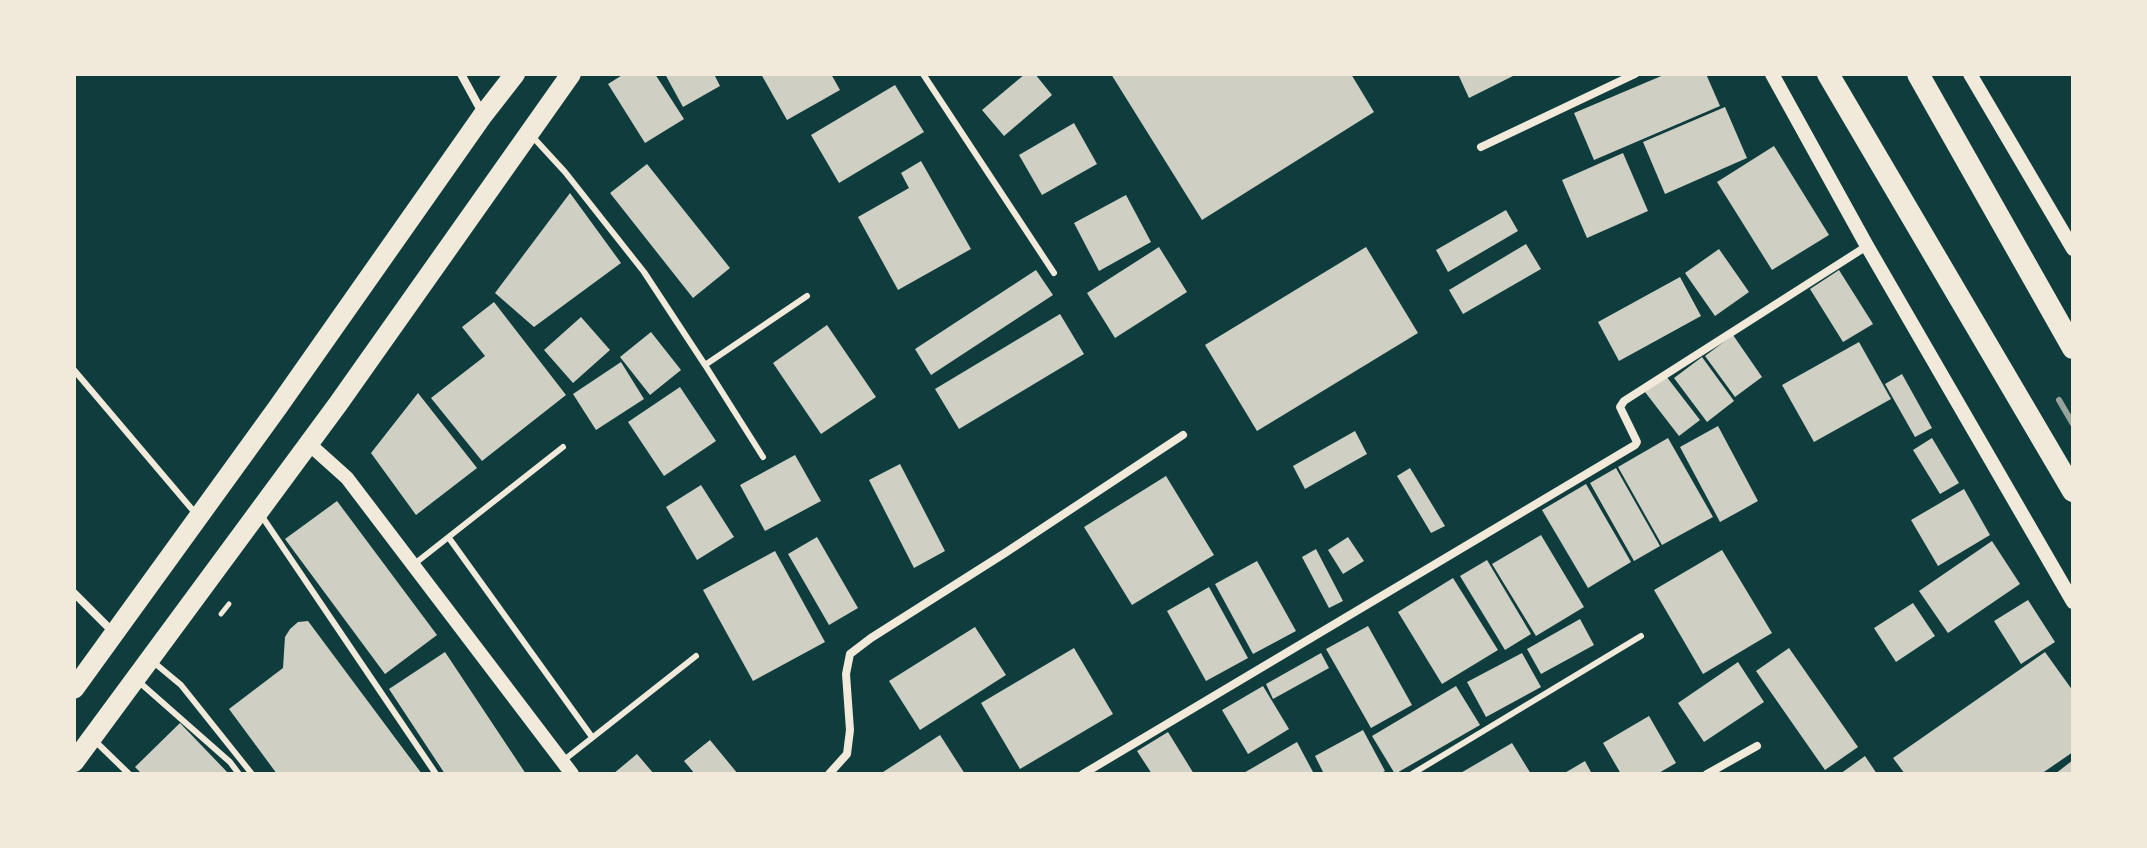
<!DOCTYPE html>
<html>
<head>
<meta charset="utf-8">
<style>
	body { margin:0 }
	#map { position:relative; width:2147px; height:848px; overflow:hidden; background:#0f3d3e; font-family:Arial,sans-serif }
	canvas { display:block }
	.frame { position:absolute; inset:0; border:76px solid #f1e9da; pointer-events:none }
</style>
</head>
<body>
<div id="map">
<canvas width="2147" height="848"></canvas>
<div class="frame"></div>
</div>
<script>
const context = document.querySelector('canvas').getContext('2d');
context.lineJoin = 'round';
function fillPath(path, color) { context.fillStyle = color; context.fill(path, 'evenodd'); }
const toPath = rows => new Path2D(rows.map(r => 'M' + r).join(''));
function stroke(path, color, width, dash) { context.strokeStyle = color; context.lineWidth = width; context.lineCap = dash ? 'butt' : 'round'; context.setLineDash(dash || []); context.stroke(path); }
const building = toPath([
	[624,74,655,74,684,119,645,143,608,84],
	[665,74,714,74,720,86,683,107],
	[761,74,831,74,840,90,787,120],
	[1025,74,1035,74,1052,95,1004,136,982,110],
	[1111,74,1351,74,1374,112,1202,220],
	[1458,74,1517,74,1469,98],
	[1666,74,1706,74,1720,106,1594,160,1574,113],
	[895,85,924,132,839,183,811,135],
	[1725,107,1747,158,1665,194,1643,142],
	[1074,123,1097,164,1042,195,1019,155],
	[1774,146,1829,235,1772,270,1717,182],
	[1623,153,1648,211,1587,238,1562,180],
	[921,161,971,249,898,290,858,217,909,188,901,173],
	[647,164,730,268,693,298,610,193],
	[570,193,621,263,534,327,495,293],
	[1126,195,1151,242,1099,271,1074,223],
	[1506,210,1518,231,1448,272,1436,250],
	[1526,244,1541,269,1463,314,1449,290],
	[1159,247,1187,292,1115,338,1087,293],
	[1366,247,1418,333,1257,431,1205,345],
	[1719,249,1749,292,1715,316,1685,273],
	[1036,270,1053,295,931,375,915,349],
	[1839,270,1873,324,1843,342,1810,289],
	[1680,277,1701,316,1619,361,1598,322],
	[494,302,566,395,482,461,431,398,485,356,462,327],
	[1060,314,1084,354,959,429,935,389],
	[581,317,610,350,573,383,544,350],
	[827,325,876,397,821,434,773,363],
	[651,332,681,370,650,395,620,357],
	[1733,335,1762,377,1735,397,1705,356],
	[1859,342,1891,399,1814,442,1782,385],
	[1702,357,1734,401,1707,422,1674,378],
	[621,362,644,399,596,430,573,394],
	[1902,374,1932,428,1915,437,1885,384],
	[1666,376,1700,420,1679,436,1645,392],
	[680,387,716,441,664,476,628,422],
	[418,393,477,468,416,515,371,453],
	[1718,426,1758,501,1720,522,1680,447],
	[1355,431,1367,454,1305,489,1293,466],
	[1668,438,1713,517,1662,545,1618,467],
	[1932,438,1959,483,1940,494,1913,450],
	[795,455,821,501,765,531,740,485],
	[900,464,945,551,914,568,869,480],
	[1410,468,1445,526,1431,533,1397,476],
	[1616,468,1660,546,1634,561,1590,483],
	[1166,476,1214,555,1132,605,1084,527],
	[1586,484,1631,562,1588,588,1542,510],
	[701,485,734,537,697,560,666,507],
	[1964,489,1990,535,1938,566,1911,520],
	[337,501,437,635,385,674,285,539],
	[1541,535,1584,607,1536,636,1492,564],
	[817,537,858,608,829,625,788,554],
	[1348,537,1364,561,1343,574,1328,550],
	[1992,541,2020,584,1948,633,1919,591],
	[1316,549,1343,601,1329,608,1302,557],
	[1722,550,1772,633,1703,674,1654,590],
	[775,551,825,642,753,681,703,590],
	[1487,560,1531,634,1505,650,1460,576],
	[1257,561,1296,631,1253,654,1215,584],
	[1453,578,1498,650,1442,684,1398,612],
	[1209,587,1248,658,1206,681,1167,611],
	[2028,600,2055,642,2021,664,1994,621],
	[1913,603,1935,636,1896,662,1874,628],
	[1580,619,1594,645,1541,674,1527,649],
	[308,621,422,774,277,774,229,709,283,668,285,637,290,629,298,622],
	[1368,626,1412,705,1371,728,1326,649],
	[975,627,1006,675,920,730,889,681],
	[1074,648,1113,714,1020,769,981,703],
	[1789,648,1858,747,1825,770,1756,671],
	[445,652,526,774,445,774,389,689],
	[2045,652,2073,691,2073,752,2041,774,1905,774,1893,758],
	[1321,653,1329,668,1273,699,1266,684],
	[1522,653,1541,687,1486,717,1467,682],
	[1738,662,1764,702,1704,742,1678,703],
	[1263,686,1289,729,1248,754,1222,710],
	[1456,686,1480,725,1395,774,1372,736],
	[1649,716,1676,763,1657,774,1621,774,1603,743],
	[180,723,229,774,142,774,135,767],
	[1363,730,1385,771,1379,774,1324,774,1315,756],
	[1168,732,1194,774,1152,774,1137,751],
	[940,735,965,774,880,774],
	[710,740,738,774,695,774,684,761],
	[1297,742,1313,772,1310,774,1242,774],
	[1512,743,1531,774,1459,774],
	[637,754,654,774,613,774],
	[1865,756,1877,774,1840,774],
	[2073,760,2073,774,2055,774],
	[1585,761,1592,774,1563,774]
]);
const path = toPath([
	[221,614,229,604]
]);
const service = toPath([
	[923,74,1054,273],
	[531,135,565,172,644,272,705,365,807,296],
	[705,365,763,457],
	[74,370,196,514],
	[261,515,436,774],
	[449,538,592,737],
	[413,565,563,447],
	[151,660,181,685,252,774],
	[138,681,230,762,239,774],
	[94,740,129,774],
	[564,760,696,656],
	[1412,774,1641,636]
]);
const minor = toPath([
	[461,74,483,114],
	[1481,147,1635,74],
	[74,593,115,634],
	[829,774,847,754,850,730,846,674,850,654,871,638,1005,553,1183,435],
	[1083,774,1635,445,1637,442,1620,407,1624,401,1867,246],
	[1707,774,1757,746]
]);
const tertiary = toPath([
	[1772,74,1867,246,2073,602],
	[1970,74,2073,249],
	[308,443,347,478,572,774]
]);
const primary = toPath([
	[74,689,278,407,483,115,515,74],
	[74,762,338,404,571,74]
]);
const trunk = toPath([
	[1828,74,2073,491],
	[1918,74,2073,348]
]);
const rail = toPath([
	[2059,400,2073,424]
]);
fillPath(building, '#cfcfc3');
stroke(path, '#f1e9da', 5);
stroke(service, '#f1e9da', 6);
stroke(minor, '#f1e9da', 8);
stroke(tertiary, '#f1e9da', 14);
stroke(primary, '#f1e9da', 20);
stroke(trunk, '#f1e9da', 22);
stroke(rail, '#97a49c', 6);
</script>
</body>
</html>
